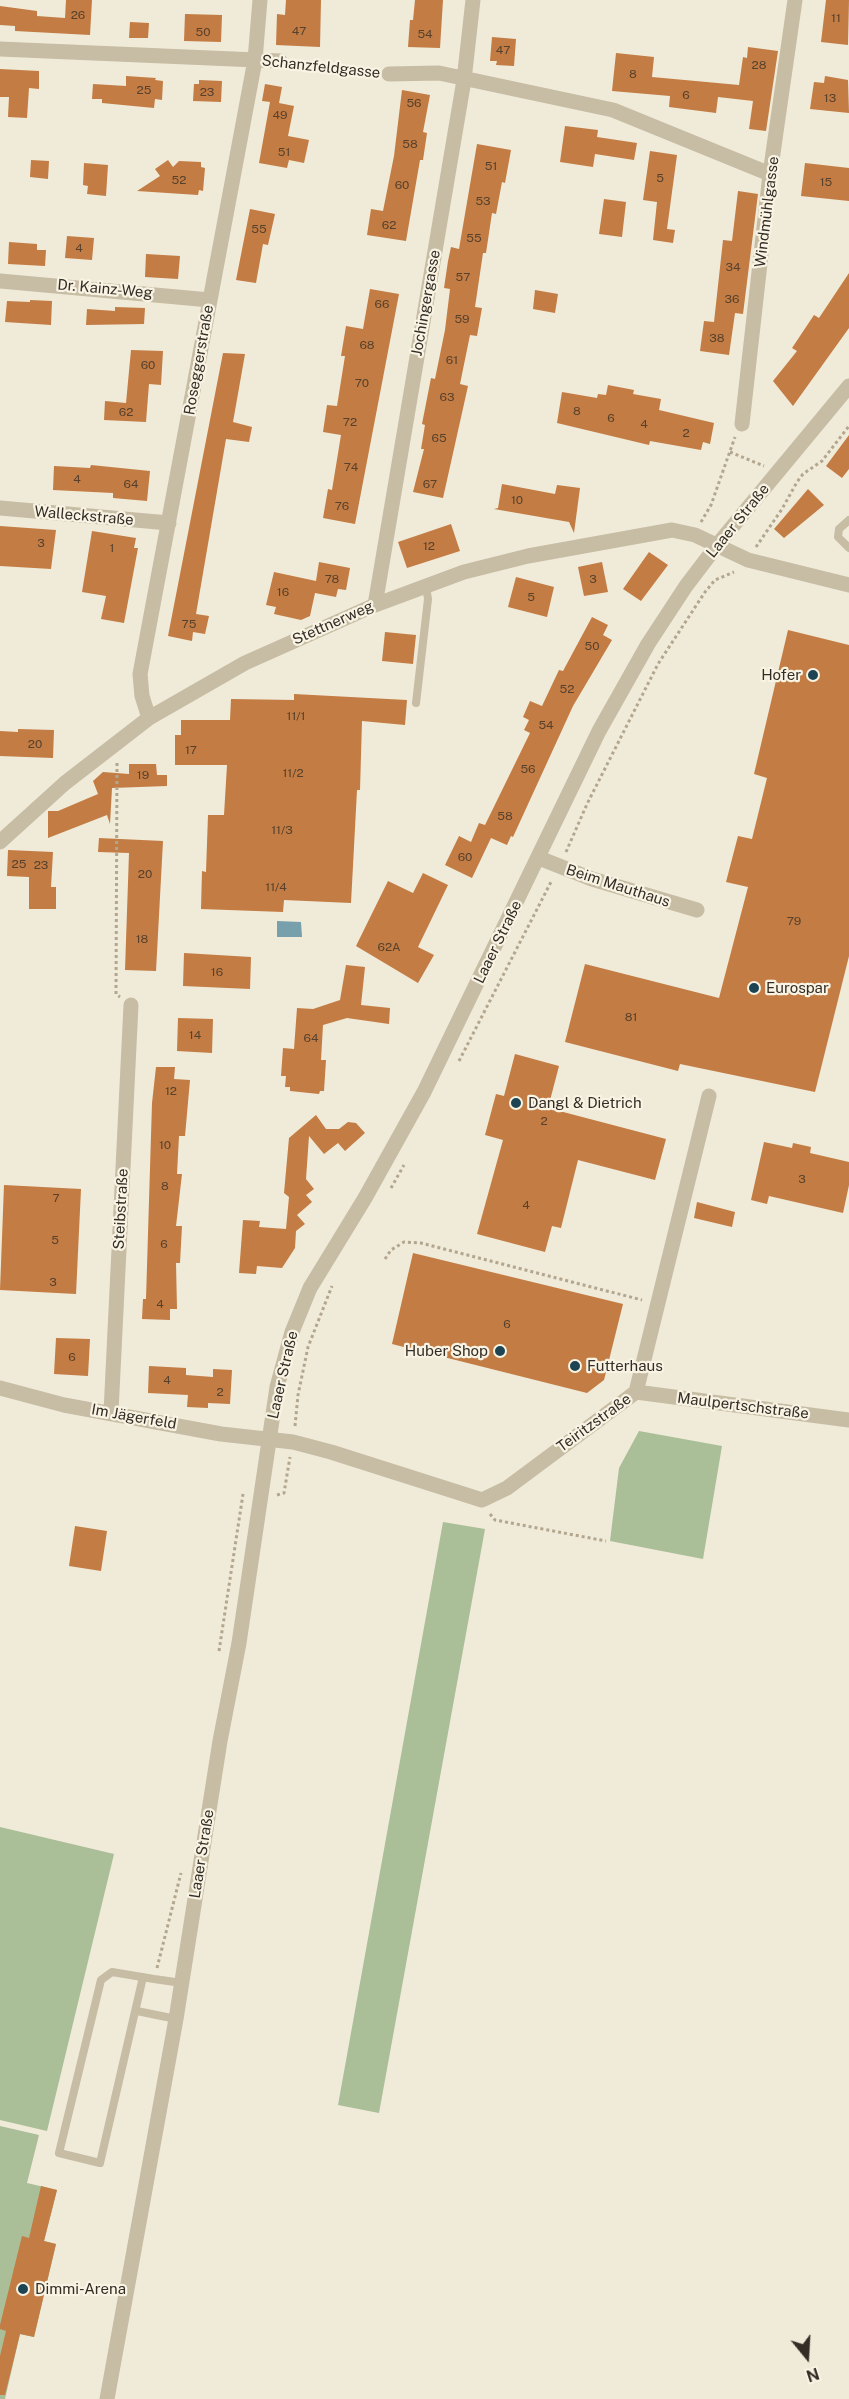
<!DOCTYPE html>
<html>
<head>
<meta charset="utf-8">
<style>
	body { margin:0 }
	#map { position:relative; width:849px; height:2399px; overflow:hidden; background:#f0ead8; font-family:"Public Sans",sans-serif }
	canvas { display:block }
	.north { position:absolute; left:777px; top:2327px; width:60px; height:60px; -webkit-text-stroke:4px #f8f3e3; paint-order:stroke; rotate:162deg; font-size:16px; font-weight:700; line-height:24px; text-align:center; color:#332d26 }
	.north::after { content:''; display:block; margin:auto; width:21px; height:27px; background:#332d26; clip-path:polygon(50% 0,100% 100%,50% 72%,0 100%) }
</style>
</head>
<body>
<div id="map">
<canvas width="849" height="2399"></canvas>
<div class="north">N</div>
</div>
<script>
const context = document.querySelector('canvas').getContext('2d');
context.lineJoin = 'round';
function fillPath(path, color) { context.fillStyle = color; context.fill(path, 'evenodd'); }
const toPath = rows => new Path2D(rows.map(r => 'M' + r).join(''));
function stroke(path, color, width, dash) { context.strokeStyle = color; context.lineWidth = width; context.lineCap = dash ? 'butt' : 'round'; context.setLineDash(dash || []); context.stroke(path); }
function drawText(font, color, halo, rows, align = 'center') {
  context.font = font + ' "Public Sans",sans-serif'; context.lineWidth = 4.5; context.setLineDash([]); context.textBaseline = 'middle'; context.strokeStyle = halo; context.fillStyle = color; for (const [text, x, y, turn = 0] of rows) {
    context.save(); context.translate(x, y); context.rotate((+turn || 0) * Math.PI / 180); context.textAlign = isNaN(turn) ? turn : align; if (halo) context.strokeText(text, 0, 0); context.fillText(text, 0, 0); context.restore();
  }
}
const green = toPath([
	[639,1431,722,1446,703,1559,610,1541,619,1468],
	[443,1522,485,1529,379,2113,338,2105],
	[0,1827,114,1854,47,2131,0,2120],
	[0,2126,39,2135,27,2183,57,2190,44,2241,56,2244,34,2337,20,2334,5,2399,0,2399]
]);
const water = toPath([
	[277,921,301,922,302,937,277,937]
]);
const building = toPath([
	[66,0,92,0,90,35,15,31,15,26,0,25,0,6,37,11,37,16,65,18],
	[286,0,321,0,320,47,276,45,277,14,285,15],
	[415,0,443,0,440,48,408,47,410,20,413,20],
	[826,0,849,0,848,45,821,42],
	[185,14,222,15,221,42,184,41],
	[130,22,149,23,148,38,129,38],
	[492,37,516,39,514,66,496,65,497,61,490,61],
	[748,47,778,51,766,131,749,129,753,101,718,97,716,113,669,107,670,96,612,91,616,53,654,57,652,77,739,85,743,57,747,58],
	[0,69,39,71,39,89,29,88,27,118,8,117,9,97,0,97],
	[126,76,156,78,155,80,163,81,162,100,155,99,154,108,102,103,102,99,92,99,93,84,126,86],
	[825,76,848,80,849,113,810,109,814,82,824,83],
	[199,80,222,81,221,102,193,101,194,84,199,84],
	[265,84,282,87,279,103,294,106,288,136,309,140,304,163,289,160,287,168,259,163,270,102,262,101],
	[402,90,430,95,423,132,427,133,423,160,420,160,406,241,367,235,371,209,383,211,394,156],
	[565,126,598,130,597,137,637,143,634,160,595,154,593,167,560,162],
	[477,144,511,150,505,183,502,182,496,214,492,213,486,253,483,253,475,307,482,308,477,336,470,335,460,384,468,386,443,498,413,492,424,449,421,449,425,425,422,424,431,378,435,379,445,330,450,289,444,288,448,261,451,247,459,249],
	[650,151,677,155,667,229,675,230,673,243,653,240,657,202,643,200],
	[31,160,49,161,48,179,30,177],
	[168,160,173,167,179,161,201,162,201,167,205,168,203,191,199,190,198,195,137,191,160,176,155,169],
	[84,163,108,165,106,196,87,194,88,186,83,185],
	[805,163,849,168,849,201,801,196],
	[738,191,758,194,743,314,735,313,729,355,700,351,704,321,714,322,723,240,732,241],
	[604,199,626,202,622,237,599,234],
	[250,209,275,214,268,245,263,244,256,283,236,280],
	[67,236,94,238,92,260,65,258],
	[9,242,37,244,37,250,46,250,45,266,8,264],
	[146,254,180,256,178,279,145,277],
	[849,273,849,328,793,406,773,381,797,351,792,348,814,315,819,318],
	[370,289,399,294,355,524,323,518,328,489,332,490,341,435,323,432,327,405,337,406,345,356,341,356,346,326,363,329],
	[535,290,558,294,555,313,533,309],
	[30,300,52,301,51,325,5,322,7,301,30,302],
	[115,307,145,308,144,324,86,325,87,309,115,311],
	[131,350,163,351,161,385,149,384,146,422,104,420,105,401,126,403],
	[223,353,245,354,233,422,252,427,249,442,226,439,196,614,209,616,205,634,193,632,192,641,168,636],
	[608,385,634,390,633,394,661,399,659,410,714,423,710,444,703,442,701,450,650,441,649,445,557,423,562,392,597,398,598,394,606,395],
	[849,435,849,469,842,478,826,466],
	[91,465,150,471,147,501,113,498,113,493,53,490,54,466,90,468],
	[502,484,555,494,557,485,580,488,574,533,569,522,494,509,498,508],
	[808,489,824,505,784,538,774,529],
	[451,524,460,551,407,568,398,542],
	[0,526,56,530,51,569,0,566],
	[92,531,136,538,134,548,138,548,124,623,101,619,106,596,82,592],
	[649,552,668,565,641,601,623,589],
	[319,562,350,568,346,590,338,589,336,597,315,593,310,616,301,620,274,614,276,607,266,605,274,572,316,581],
	[602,562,608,592,584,596,578,567],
	[516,577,554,587,547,617,508,607],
	[592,617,608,625,603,635,612,640,573,706,513,837,511,836,507,845,491,838,472,878,445,865,459,836,471,842,479,823,485,825,530,733,524,730,529,720,523,717,530,701,542,706,559,670,563,671],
	[788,630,849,645,849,956,815,1092,680,1064,678,1071,565,1042,585,964,719,998,748,887,726,882,738,836,752,839,767,778,754,774],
	[385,632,416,635,413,664,382,661],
	[294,694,407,700,405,725,362,721,360,790,357,790,351,903,284,900,283,912,201,909,202,871,206,872,208,815,224,815,227,765,175,765,175,735,181,735,181,720,230,720,231,699,294,700],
	[18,729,54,730,53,758,0,756,0,731,18,732],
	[129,764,156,764,157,775,167,775,167,786,112,788,110,824,107,815,48,838,48,811,58,811,98,794,93,781,103,772,129,774],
	[99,838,163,841,156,971,125,970,129,853,98,852],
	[8,850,53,852,51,887,56,887,56,909,29,909,29,877,7,876],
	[423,873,448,885,418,947,434,955,418,983,356,946,388,881,413,893],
	[184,953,251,957,250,989,183,986],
	[346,965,365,967,361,1005,390,1008,389,1024,347,1018,323,1025,321,1060,326,1060,324,1091,320,1091,319,1094,290,1091,290,1087,285,1087,286,1076,281,1076,283,1048,294,1049,297,1008,313,1009,340,1000],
	[178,1018,213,1019,212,1053,177,1051],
	[515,1054,559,1066,548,1108,666,1139,655,1180,578,1160,561,1228,552,1226,545,1252,477,1234,503,1140,485,1135,496,1094,504,1096],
	[156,1067,175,1067,174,1079,190,1080,185,1136,179,1136,177,1174,182,1174,176,1226,182,1226,180,1263,176,1263,177,1309,170,1309,170,1320,142,1319,143,1299,146,1299,152,1103],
	[316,1115,326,1129,339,1129,348,1122,356,1123,365,1133,345,1151,338,1143,324,1154,309,1136,306,1179,314,1189,306,1195,312,1202,297,1215,305,1224,296,1231,295,1248,282,1268,257,1266,256,1274,239,1273,243,1220,260,1221,259,1227,286,1229,289,1197,284,1193,289,1138],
	[764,1142,792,1148,793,1143,811,1147,810,1153,849,1162,849,1185,843,1213,769,1196,767,1204,751,1200],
	[4,1185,81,1189,76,1294,0,1290],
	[697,1202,735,1212,732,1227,694,1218],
	[413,1253,623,1304,604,1380,587,1393,392,1344],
	[56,1338,90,1339,88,1376,54,1374],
	[149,1366,186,1368,186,1375,213,1377,213,1369,232,1370,230,1404,208,1403,208,1408,187,1407,188,1395,148,1393],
	[75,1526,107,1531,101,1571,69,1566],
	[41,2186,57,2190,44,2241,56,2244,34,2337,20,2334,5,2395,0,2395,0,2356,6,2331,0,2329,0,2325,22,2236,29,2238]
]);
const path = toPath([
	[296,63,335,71,373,73],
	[730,452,764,466],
	[701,522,711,505,735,437],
	[756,547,782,509,797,482,803,474,822,461,849,426],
	[117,763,116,994,120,997],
	[566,852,587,804,658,664,705,592,715,580,734,572],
	[459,1061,552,880],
	[391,1188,404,1165],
	[385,1259,391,1250,404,1242,421,1243,642,1300],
	[295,1426,298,1395,308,1347,332,1286],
	[277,1495,284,1493,290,1457],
	[490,1514,495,1520,606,1541],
	[219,1651,243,1494],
	[157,1968,181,1873]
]);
const service = toPath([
	[849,520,839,529,838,537,849,548],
	[416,703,428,599,426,586],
	[143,1977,100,2163,59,2153,101,1980,112,1972,154,1979,182,1983],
	[137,2011,176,2019]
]);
const minor = toPath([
	[0,49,280,61],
	[389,74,439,73,613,110,770,174],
	[0,281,210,300],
	[742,424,770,174,795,0],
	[0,508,169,523],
	[375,605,464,80,473,0],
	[149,718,142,696,140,674,255,60,260,0],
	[0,842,65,783,149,718,245,663,375,605,464,572,528,556,672,530,695,535,748,560,849,585],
	[539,858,592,879,697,910],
	[0,1388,64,1405,221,1434,293,1442,331,1452,482,1500,507,1488,636,1392,709,1096],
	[636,1392,849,1420],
	[111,1412,131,1005]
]);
const tertiary = toPath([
	[107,2399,176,2019,220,1741,239,1643,277,1387,292,1332,310,1288,365,1198,424,1092,599,731,648,644,686,586,718,544,849,386]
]);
const markers = [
	[813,675,6,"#1d4453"],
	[754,988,6,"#1d4453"],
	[516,1103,6,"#1d4453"],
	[500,1351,6,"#1d4453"],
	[575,1366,6,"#1d4453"],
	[23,2289,6,"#1d4453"]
];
const numberNames = [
	["26",78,15],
	["11",836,18],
	["47",299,31],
	["50",203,32],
	["54",425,34],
	["47",503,50],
	["28",759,65],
	["8",633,74],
	["25",144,90],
	["23",207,92],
	["6",686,95],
	["13",830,98],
	["56",414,103],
	["49",280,115],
	["58",410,144],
	["51",284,152],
	["51",491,166],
	["5",660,178],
	["52",179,180],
	["15",826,182],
	["60",402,185],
	["53",483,201],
	["62",389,225],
	["55",259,229],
	["55",474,238],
	["4",79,248],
	["34",733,267],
	["57",463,277],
	["36",732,299],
	["66",382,304],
	["59",462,319],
	["38",717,338],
	["68",367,345],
	["61",452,360],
	["60",148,365],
	["70",362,383],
	["63",447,397],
	["8",577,411],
	["62",126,412],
	["6",611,418],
	["72",350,422],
	["4",644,424],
	["2",686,433],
	["65",439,438],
	["74",351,467],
	["4",77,479],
	["64",131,484],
	["67",430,484],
	["10",517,500],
	["76",342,506],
	["3",41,543],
	["12",429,546],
	["1",112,548],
	["78",332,579],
	["3",593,579],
	["16",283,592],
	["5",531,597],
	["75",189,624],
	["50",592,646],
	["52",567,689],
	["11/1",296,716],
	["54",546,725],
	["20",35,744],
	["17",191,750],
	["56",528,769],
	["11/2",293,773],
	["19",143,775],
	["58",505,816],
	["11/3",282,830],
	["60",465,857],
	["25",19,864],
	["23",41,865],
	["20",145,874],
	["11/4",276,887],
	["79",794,921],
	["18",142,939],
	["62A",389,947],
	["16",217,972],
	["81",631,1017],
	["14",195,1035],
	["64",311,1038],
	["12",171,1091],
	["2",544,1121],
	["10",165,1145],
	["3",802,1179],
	["8",165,1186],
	["7",56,1198],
	["4",526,1205],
	["5",55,1240],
	["6",164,1244],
	["3",53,1282],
	["4",160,1304],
	["6",507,1324],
	["6",72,1357],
	["4",167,1380],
	["2",220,1392]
];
const streetNames = [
	["Schanzfeldgasse",321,67,6],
	["Windmühlgasse",767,212,-83],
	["Dr. Kainz-Weg",105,289,5],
	["Jochingergasse",426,303,-80],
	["Roseggerstraße",199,360,-80],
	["Walleckstraße",84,516,5],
	["Laaer Straße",738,521,-51],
	["Stettnerweg",333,623,-24],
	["Beim Mauthaus",618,886,18],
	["Laaer Straße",498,942,-64],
	["Steibstraße",121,1209,-87],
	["Laaer Straße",283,1375,-77],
	["Maulpertschstraße",743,1406,7],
	["Im Jägerfeld",134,1417,10],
	["Teiritzstraße",594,1423,-36],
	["Laaer Straße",202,1854,-81]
];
const poiNames = [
	["Hofer",801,675,"right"],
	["Eurospar",766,988],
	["Dangl & Dietrich",528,1103],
	["Huber Shop",488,1351,"right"],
	["Futterhaus",587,1366],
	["Dimmi-Arena",35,2289]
];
fillPath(green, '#aabe98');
fillPath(water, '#779fac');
fillPath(building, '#c37c43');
stroke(path, '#b3a68e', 3, [3, 3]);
stroke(service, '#c7bca4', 8);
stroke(minor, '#c7bca4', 15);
stroke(tertiary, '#c7bca4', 15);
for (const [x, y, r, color] of markers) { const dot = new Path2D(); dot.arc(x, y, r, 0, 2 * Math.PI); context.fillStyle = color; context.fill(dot); stroke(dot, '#f8f3e3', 2); }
drawText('12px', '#57412d', null, numberNames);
drawText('15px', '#332d26', '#f8f3e3', streetNames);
drawText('15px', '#332d26', '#f8f3e3', poiNames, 'left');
</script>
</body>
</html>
